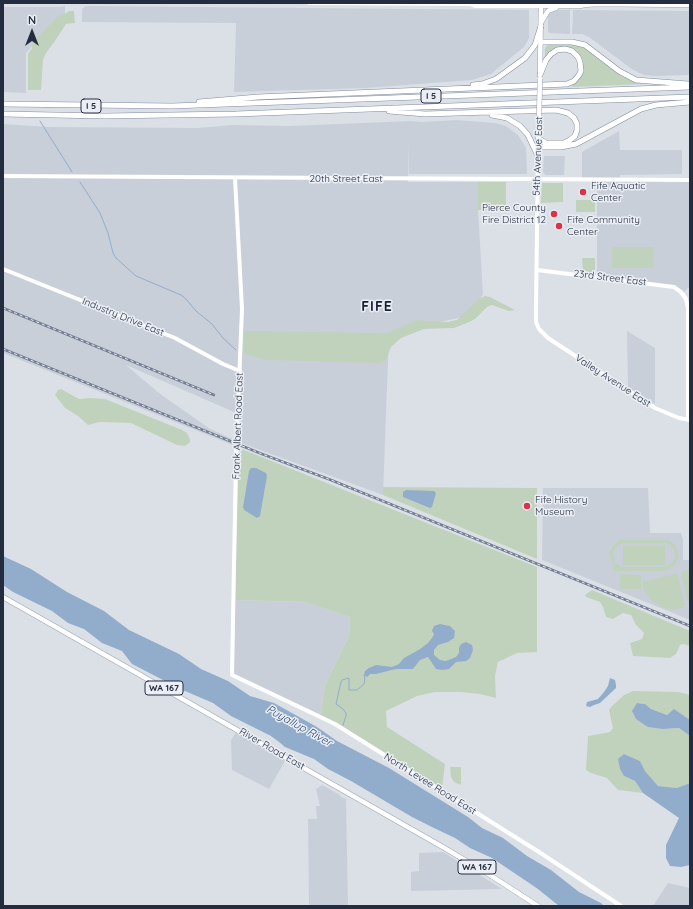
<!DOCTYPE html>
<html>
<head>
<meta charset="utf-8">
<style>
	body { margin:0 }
	#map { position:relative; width:693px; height:909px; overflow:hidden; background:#dbe0e7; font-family:Quicksand,sans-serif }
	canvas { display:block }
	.frame { position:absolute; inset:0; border:4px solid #242d3f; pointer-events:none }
	.north { position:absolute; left:12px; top:12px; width:40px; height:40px; -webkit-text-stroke:3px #ebeff5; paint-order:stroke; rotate:0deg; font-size:11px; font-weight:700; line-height:16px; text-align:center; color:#242d3f }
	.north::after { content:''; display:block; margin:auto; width:14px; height:18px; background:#242d3f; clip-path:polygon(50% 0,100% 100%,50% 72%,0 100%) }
</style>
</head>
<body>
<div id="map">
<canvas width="693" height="909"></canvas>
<div class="frame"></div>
<div class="north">N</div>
</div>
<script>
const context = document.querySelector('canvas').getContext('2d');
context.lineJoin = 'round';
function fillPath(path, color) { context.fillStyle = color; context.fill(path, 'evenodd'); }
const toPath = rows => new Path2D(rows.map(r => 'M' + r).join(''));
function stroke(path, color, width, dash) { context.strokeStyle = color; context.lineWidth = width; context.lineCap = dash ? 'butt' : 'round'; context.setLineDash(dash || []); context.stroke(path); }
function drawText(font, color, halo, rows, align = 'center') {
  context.font = font + ' Quicksand,sans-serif'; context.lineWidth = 3; context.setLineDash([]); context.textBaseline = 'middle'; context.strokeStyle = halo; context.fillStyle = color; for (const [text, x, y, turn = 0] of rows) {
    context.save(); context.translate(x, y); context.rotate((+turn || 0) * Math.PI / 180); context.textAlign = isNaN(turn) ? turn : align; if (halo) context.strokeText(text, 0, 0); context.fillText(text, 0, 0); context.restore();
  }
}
const built = toPath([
	[65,6,65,16,58,17,26,53,26,93,3,92,3,7,61,7],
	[86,6,529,10,529,38,524,47,491,74,472,80,366,88,234,92,236,23,82,22,82,9],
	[552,10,570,10,570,34,549,33,548,32,548,14],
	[573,10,690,11,690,75,655,76,644,75,633,70,589,37,582,34,572,34],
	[457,120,495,123,506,126,518,135,526,148,527,174,409,174,409,144,408,182,478,182,478,210,483,294,472,315,389,333,383,495,241,443,241,415,126,365,159,393,210,429,235,440,235,446,3,353,3,124,49,127,197,128,233,125,290,126,410,121,422,122],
	[619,131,620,150,682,150,682,174,620,175,620,179,690,180,690,286,683,293,678,289,597,277,597,179,582,179,582,152],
	[544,156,565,156,564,175,546,175,543,172],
	[627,331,655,348,655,404,628,387],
	[543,488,648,488,650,533,681,533,683,540,683,560,690,560,690,620,542,560],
	[235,600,305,602,350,617,349,636,325,685,321,715,235,674,234,671],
	[236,733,285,761,269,789,232,770,231,740],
	[322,785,340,795,341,797,346,799,348,906,309,906,308,819,317,819,316,806,320,806,316,789],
	[443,852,502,889,411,891,411,872,419,871,419,853],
	[668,883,690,888,690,906,653,906]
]);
const green = toPath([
	[69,11,74,11,75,23,66,24,55,41,46,53,43,60,41,90,28,90,28,54,32,48,32,43,58,16,63,15],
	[547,45,571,45,583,47,621,76,630,80,644,84,572,87,572,85,583,69,582,62,565,47,559,47,552,50,545,58,545,49],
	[478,182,506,182,506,210,478,210],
	[542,183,563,183,563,202,541,203],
	[576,200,595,200,595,212,576,212],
	[612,247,654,247,653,268,612,268],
	[582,258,595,258,595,276,583,273],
	[485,296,490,297,515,310,509,311,492,305,487,307,475,319,469,322,454,328,424,329,401,338,391,347,386,360,380,363,267,360,244,354,244,331,387,333,417,320,448,322,457,320,479,299],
	[61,389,79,399,90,398,105,399,182,430,187,433,190,439,190,442,185,446,177,445,131,423,100,422,88,425,78,416,65,408,55,395,58,390],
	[239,448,537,567,537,652,517,653,498,662,495,676,496,698,480,694,461,692,435,692,417,696,386,711,387,727,445,764,442,789,361,738,321,715,325,685,349,636,350,617,305,602,235,600],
	[383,487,537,488,537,559,383,495],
	[620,540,668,540,672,542,677,548,679,558,674,566,665,571,613,571,613,567,614,567,610,557,610,551,614,544],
	[622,543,667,543,674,549,675,558,672,563,664,567,621,567,615,563,613,554,616,547],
	[623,546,665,546,665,565,623,565],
	[690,569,690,610,681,574,683,571],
	[620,574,641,575,641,589,620,589],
	[675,574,678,575,685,607,673,610,662,607,651,600,644,590,642,582],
	[592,590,690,631,690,646,683,644,680,645,676,654,670,658,633,656,630,643,642,639,644,633,636,625,631,615,623,613,613,619,606,617,603,607,600,602,586,597,585,595],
	[633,691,678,692,687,694,690,696,690,720,674,710,667,715,651,709,645,704,637,703,663,729,679,728,690,736,690,783,677,788,658,786,645,771,640,761,624,754,624,776,635,781,643,793,618,790,607,778,591,773,586,770,588,736,610,732,613,728,609,710,611,707,624,695],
	[450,767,461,767,461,785,454,782,451,777]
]);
const water = toPath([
	[251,468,256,468,266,473,267,476,260,516,257,518,244,510,243,507,249,471],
	[406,490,434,491,436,493,432,507,430,508,403,497,403,492],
	[3,556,31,569,67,592,104,611,129,630,179,654,201,669,228,681,250,696,274,703,317,727,337,741,389,768,468,817,482,828,503,838,527,856,551,870,579,892,601,903,604,906,559,906,538,889,492,858,470,848,455,838,434,828,412,817,351,781,328,769,314,759,285,747,279,742,271,736,231,716,213,703,185,691,170,686,165,681,132,664,122,651,102,643,84,629,68,623,52,611,13,592,3,585],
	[440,624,450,626,455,631,454,638,448,642,438,645,434,650,434,655,440,660,446,661,456,657,459,653,459,648,461,644,466,642,472,645,473,650,470,658,466,661,456,662,449,669,442,670,436,669,428,657,420,660,413,669,396,669,376,674,370,674,367,677,364,675,365,671,369,668,376,665,392,667,399,664,404,658,420,649,428,643,432,638,434,634,432,631,434,626],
	[610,678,615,680,616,685,616,688,600,703,594,705,590,707,586,706,587,702,598,699,604,692,608,686],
	[637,703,645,704,651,709,667,715,674,709,690,720,690,736,679,728,663,729,648,727,636,719,632,711],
	[624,754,640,761,645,771,658,786,677,788,690,783,690,865,681,867,670,866,666,858,666,845,679,818,643,793,635,781,624,776,620,769,618,759]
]);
const stream = toPath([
	[40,121,72,172],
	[80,182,100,213,108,233,113,253,116,258,136,276,181,295,186,299,196,311,212,324,223,338,236,350],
	[343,725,346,716,346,713,343,709,336,704,341,682,342,680,349,678,349,690,357,690,364,684,365,679,364,675]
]);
const secondary = toPath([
	[309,3,470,4,475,6,541,6],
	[538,153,536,308,536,322,539,329,548,338,655,408,679,418,690,420],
	[3,176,690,180],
	[235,178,242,309,237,430],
	[3,269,175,338,223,364,240,371],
	[537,270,666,286,674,287,681,292,686,299,688,308,688,420],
	[236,456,232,675,335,724,539,852,621,906]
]);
const primary = toPath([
	[541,6,580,6,584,5,597,4,690,5],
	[542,21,548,11,556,8],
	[540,72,541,3],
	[538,147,539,117],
	[3,597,441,846,490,875,538,906]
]);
const highway = toPath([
	[541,42,572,42,585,45,619,71,636,80,688,84],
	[473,85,482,84,496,79,525,58,535,45,541,26],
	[199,102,258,97,567,84,574,81,579,75,581,71,580,62,578,57,572,51,565,49,557,50,551,54,546,60,540,75],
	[3,104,172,106,690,87],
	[389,111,425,114,556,110,568,113,574,118,577,124,577,130,575,136,570,140,564,143,546,143,539,139],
	[3,114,105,116,236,114,690,97],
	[492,115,507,118,520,126,528,135,538,156],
	[538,147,561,147,576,144,641,109,656,105,690,102]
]);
const rail = toPath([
	[3,308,214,395],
	[3,349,262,454,331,480,690,626]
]);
const secondaryBridge = toPath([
	[236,456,237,430]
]);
const primaryBridge = toPath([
	[539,117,540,79]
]);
const markers = [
	[583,192,4,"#da3248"],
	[554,214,4,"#da3248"],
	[559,226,4,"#da3248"],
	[527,506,4,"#da3248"]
];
const shields = [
	[431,96,20],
	[91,106,20],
	[164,688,38],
	[477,867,38]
];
const shieldNames = [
	["I 5",431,96],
	["I 5",91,106],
	["WA 167",164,688],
	["WA 167",477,867]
];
const streetNames = [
	["54th Avenue East",538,156,-88],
	["20th Street East",346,179],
	["23rd Street East",610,278,7],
	["Industry Drive East",123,317,22],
	["Valley Avenue East",613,381,33],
	["Frank Albert Road East",238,426,-88],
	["River Road East",272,749,30],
	["North Levee Road East",430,784,32]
];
const poiNames = [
	["Fife Aquatic",591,186],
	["Center",591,198],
	["Pierce County",546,208,"right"],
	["Fire District 12",546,220,"right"],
	["Fife Community",567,220],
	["Center",567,232],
	["Fife History",535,500],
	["Museum",535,512]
];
const waterNames = [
	["Puyallup River",299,726,29]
];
const districtNames = [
	["FIFE",377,307]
];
fillPath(built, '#c9cfd9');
fillPath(green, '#c1d2bc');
fillPath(water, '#92adcb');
stroke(stream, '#92adcb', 1);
stroke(primary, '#9aa3b4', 5.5);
stroke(highway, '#818c9f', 6);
stroke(secondary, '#fff', 4);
stroke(primary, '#fff', 4.5);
stroke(highway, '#fff', 5);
stroke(rail, '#737e92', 2.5);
stroke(rail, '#ebeff5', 1, [3]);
stroke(primaryBridge, '#9aa3b4', 5.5, []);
stroke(secondaryBridge, '#fff', 4);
stroke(primaryBridge, '#fff', 4.5);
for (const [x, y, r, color] of markers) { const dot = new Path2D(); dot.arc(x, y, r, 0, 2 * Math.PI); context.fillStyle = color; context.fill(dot); stroke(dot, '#ebeff5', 1.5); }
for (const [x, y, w] of shields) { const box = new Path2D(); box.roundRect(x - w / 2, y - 7, w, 14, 3); context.fillStyle = '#ebeff5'; context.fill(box); stroke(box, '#242d3f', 1); }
drawText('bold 9px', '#242d3f', null, shieldNames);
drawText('10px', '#242d3f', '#ebeff5', streetNames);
drawText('10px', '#242d3f', '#ebeff5', poiNames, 'left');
drawText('italic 11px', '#2b4a76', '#ebeff5', waterNames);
context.letterSpacing = '1px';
drawText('bold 14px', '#171e2f', '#ebeff5', districtNames);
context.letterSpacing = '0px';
</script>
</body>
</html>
